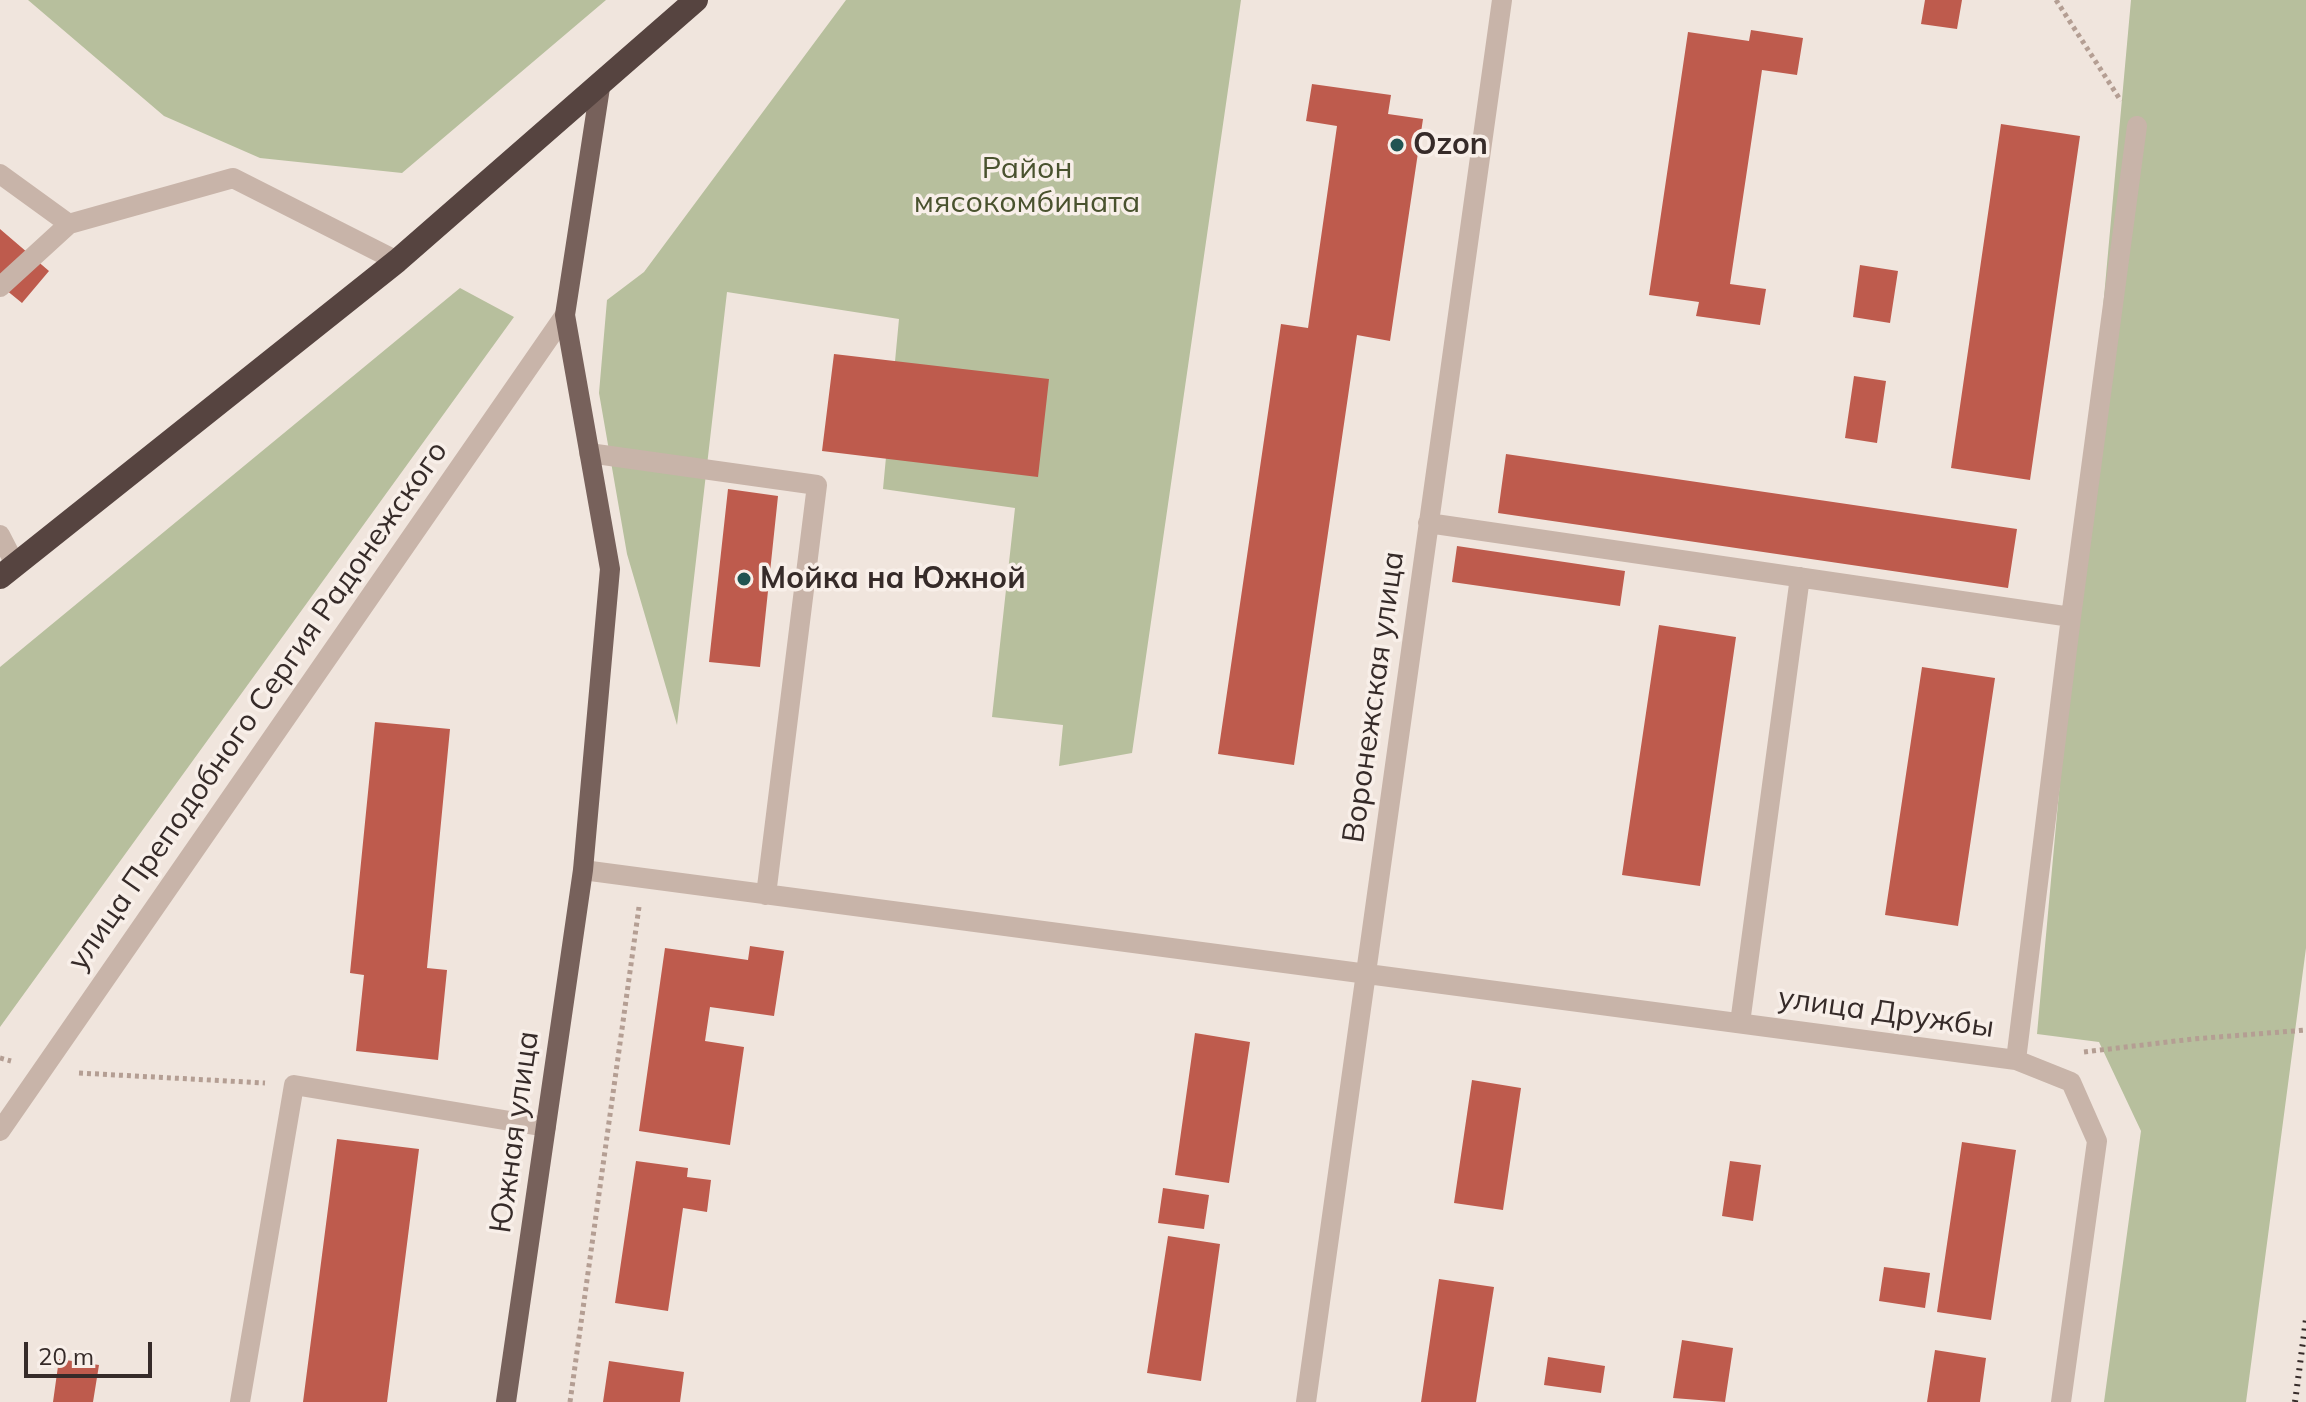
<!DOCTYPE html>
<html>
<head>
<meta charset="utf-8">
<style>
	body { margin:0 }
	#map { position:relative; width:2306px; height:1402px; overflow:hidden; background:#f0e5dd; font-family:Mulish,sans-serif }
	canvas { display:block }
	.scale { position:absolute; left:24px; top:1342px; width:128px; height:36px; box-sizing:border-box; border:4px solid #362b29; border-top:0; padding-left:10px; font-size:24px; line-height:28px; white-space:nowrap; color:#362b29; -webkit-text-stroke:6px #f8efe9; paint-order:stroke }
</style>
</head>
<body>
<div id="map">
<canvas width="2306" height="1402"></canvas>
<div class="scale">20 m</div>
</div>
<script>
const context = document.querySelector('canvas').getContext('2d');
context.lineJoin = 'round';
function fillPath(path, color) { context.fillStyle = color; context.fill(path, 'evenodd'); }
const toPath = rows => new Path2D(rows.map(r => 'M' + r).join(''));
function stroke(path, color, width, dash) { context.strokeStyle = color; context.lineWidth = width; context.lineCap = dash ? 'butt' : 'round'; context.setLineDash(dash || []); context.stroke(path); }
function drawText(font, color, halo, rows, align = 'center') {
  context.font = font + ' Mulish,sans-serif'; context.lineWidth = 7; context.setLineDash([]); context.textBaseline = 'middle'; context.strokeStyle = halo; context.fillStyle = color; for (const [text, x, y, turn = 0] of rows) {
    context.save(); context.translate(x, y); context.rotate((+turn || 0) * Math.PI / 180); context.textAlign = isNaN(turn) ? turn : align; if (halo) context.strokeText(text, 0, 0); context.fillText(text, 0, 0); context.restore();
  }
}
const green = toPath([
	[28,0,606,0,402,173,260,158,164,116],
	[846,0,1241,0,1132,753,1059,766,1063,725,992,717,1015,508,883,489,899,319,727,292,677,725,627,554,599,393,607,300,644,272],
	[2131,0,2306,0,2306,948,2246,1402,2104,1402,2141,1131,2099,1042,2037,1034],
	[460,288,514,317,0,1027,0,667]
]);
const building = toPath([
	[1925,0,1962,0,1957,29,1921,24],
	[1751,30,1803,38,1797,75,1762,70,1730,284,1766,289,1760,325,1696,316,1699,302,1649,295,1688,32,1749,41],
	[1312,84,1391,95,1388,114,1423,119,1390,341,1357,335,1294,765,1218,754,1281,324,1308,328,1337,126,1306,121],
	[2001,124,2080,136,2030,480,1951,468],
	[0,229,49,271,22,303,0,285],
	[1860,265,1898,271,1890,323,1853,317],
	[834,354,1049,379,1038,477,822,451],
	[1854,376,1886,381,1877,443,1845,438],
	[1506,454,2017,529,2008,588,1498,513],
	[728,489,778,496,760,667,709,662],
	[1457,546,1625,571,1620,606,1452,582],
	[1659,625,1736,637,1700,886,1622,875],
	[1922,667,1995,678,1958,926,1885,915],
	[375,722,450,729,427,968,447,970,438,1060,356,1051,364,975,350,973],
	[750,946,784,951,774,1016,710,1007,705,1041,744,1047,730,1145,639,1131,665,948,748,960],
	[1195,1033,1250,1042,1229,1183,1175,1175],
	[1472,1080,1521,1088,1503,1210,1454,1203],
	[337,1139,419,1149,387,1402,303,1402],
	[1962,1142,2016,1150,1991,1320,1937,1312],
	[636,1161,688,1168,687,1177,711,1180,707,1212,683,1208,668,1311,615,1303],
	[1730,1161,1761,1165,1753,1221,1722,1216],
	[1163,1188,1209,1195,1204,1229,1158,1223],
	[1168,1236,1220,1244,1201,1381,1147,1373],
	[1884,1267,1930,1273,1925,1308,1879,1301],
	[1439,1279,1494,1287,1476,1402,1421,1402],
	[1682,1340,1733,1348,1725,1402,1673,1398],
	[1935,1350,1986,1358,1980,1402,1927,1402],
	[1548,1357,1605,1366,1601,1393,1544,1385],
	[59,1359,99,1365,93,1402,53,1402],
	[609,1361,684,1372,680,1402,603,1402]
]);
const path = toPath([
	[2056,0,2121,101],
	[2084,1052,2193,1039,2306,1030],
	[0,1058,11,1061],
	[79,1073,265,1083],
	[570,1402,639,907]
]);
const minor = toPath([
	[0,174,69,224],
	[0,287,69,224,233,178,397,261],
	[589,453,817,485,766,895],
	[1428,523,2071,617,2016,1060],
	[0,535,16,566],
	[2071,617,2137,126],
	[583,870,2016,1060,2071,1082,2097,1141,2061,1402],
	[1740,1023,1800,577],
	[0,1131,565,315],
	[240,1402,294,1085,546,1127],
	[1306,1402,1502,0]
]);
const major = toPath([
	[506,1402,583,870,610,569,565,315,601,81]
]);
const highway = toPath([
	[0,577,397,261,696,0]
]);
const rail = toPath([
	[2295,1402,2306,1319]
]);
const markers = [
	[1397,145,8,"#215452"],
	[744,579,8,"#215452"]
];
const poiNames = [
	["Ozon",1413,145],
	["Мойка на Южной",760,579]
];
const parkNames = [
	["Район",1027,169],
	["мясокомбината",1027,203]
];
const streetNames = [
	["Воронежская улица",1374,697,-82],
	["улица Преподобного Сергия Радонежского",258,706,-55],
	["улица Дружбы",1886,1013,8],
	["Южная улица",515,1132,-82]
];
fillPath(green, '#b7bf9d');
fillPath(building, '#be5b4d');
stroke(path, '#b49e93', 5, [4, 4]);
stroke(minor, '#c8b4a9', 20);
stroke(major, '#77615b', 20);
stroke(highway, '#564440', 24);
stroke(rail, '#362b29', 6, [2, 6]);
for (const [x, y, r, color] of markers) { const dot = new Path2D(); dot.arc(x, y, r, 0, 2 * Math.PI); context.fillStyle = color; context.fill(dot); stroke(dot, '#f8efe9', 3); }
drawText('bold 30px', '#362b29', '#f8efe9', poiNames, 'left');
drawText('30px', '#49522e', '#f8efe9', parkNames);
drawText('30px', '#362b29', '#f8efe9', streetNames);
</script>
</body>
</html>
